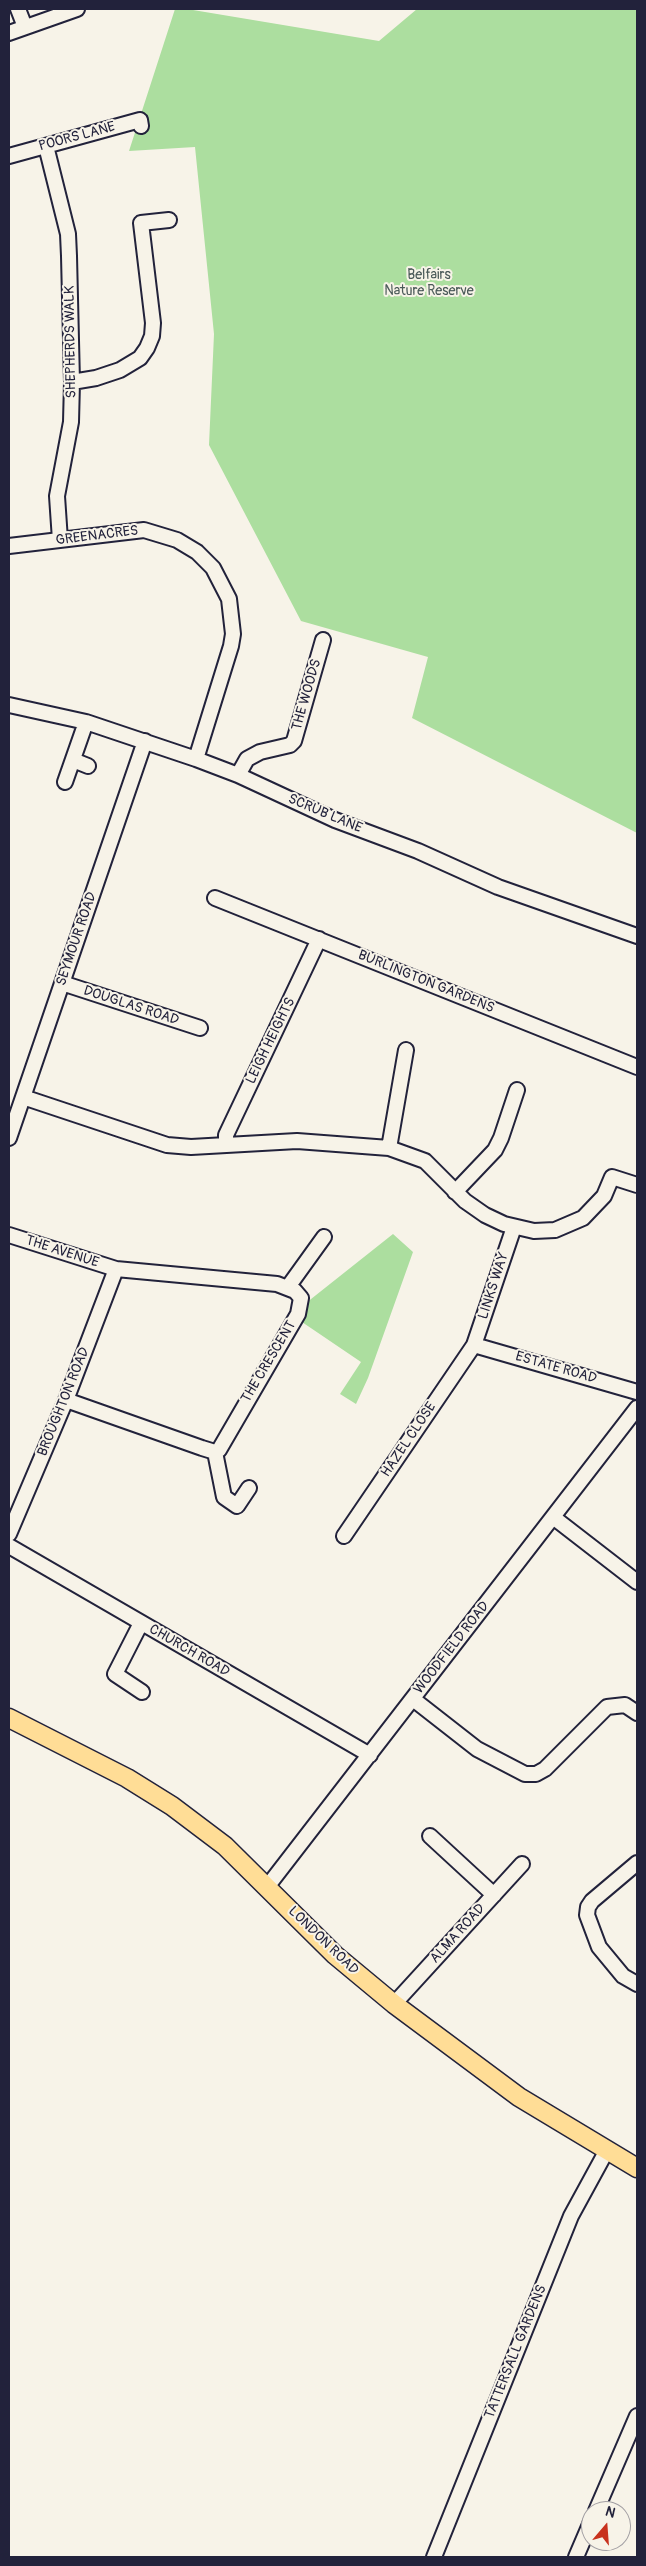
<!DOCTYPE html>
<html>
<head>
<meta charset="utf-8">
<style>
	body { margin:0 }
	#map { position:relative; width:646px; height:2566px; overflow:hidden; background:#f7f3e8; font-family:Pangolin,sans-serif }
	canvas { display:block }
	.frame { position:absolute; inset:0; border:10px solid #22223b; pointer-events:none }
	.north { position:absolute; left:581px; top:2501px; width:50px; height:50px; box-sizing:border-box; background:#f7f3e8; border:1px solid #a29fa3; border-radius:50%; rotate:18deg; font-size:14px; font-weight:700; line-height:20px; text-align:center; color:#22223b }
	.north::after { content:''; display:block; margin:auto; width:18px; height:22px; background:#c8321e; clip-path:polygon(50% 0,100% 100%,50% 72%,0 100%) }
</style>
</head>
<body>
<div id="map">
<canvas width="646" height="2566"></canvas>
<div class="frame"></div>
<div class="north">N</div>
</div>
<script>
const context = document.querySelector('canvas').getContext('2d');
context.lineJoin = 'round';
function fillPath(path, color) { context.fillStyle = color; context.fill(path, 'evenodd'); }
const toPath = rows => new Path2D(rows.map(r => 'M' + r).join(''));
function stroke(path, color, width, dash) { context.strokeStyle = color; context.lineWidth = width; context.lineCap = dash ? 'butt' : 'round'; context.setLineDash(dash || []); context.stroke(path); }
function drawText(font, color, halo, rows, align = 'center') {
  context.font = font + ' Pangolin,sans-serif'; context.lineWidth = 4; context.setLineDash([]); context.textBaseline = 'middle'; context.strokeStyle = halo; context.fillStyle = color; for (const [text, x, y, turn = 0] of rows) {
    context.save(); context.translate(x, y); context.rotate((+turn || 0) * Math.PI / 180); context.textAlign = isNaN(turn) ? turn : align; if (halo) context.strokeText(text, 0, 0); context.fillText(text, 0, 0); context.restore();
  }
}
const green = toPath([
	[175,9,187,9,379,41,417,9,637,9,637,833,412,718,428,657,301,621,209,445,214,334,195,147,129,151],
	[393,1234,413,1252,368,1378,356,1404,340,1394,361,1362,299,1320,306,1303]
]);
const minor = toPath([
	[18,9,25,27],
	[9,33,77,9],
	[46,146,68,234,69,256,72,382,71,422,57,496,60,540],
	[9,156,140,120,141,126],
	[72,382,96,378,120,370,140,358,147,348,152,336,153,323,141,223,169,220],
	[9,546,144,530,177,540,197,552,213,568,229,599,233,634,231,646,196,759],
	[9,705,86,722,196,759,238,775,335,820,418,851,498,887,637,936],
	[73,760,88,766],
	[238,775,247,759,260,752,290,745,294,741,323,640],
	[65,782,86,722],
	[215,898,637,1067],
	[62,983,200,1028],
	[23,1097,167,1145,191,1147,297,1141,389,1148,425,1161,465,1201,485,1215,504,1224,534,1231,555,1230,583,1218,604,1196,612,1177,637,1185],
	[9,1138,145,741],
	[226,1144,226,1135,319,939],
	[389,1148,406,1050],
	[455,1192,495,1150,501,1138,517,1090],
	[9,1235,116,1269,277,1284,295,1291,301,1298,298,1314,219,1450,215,1452,202,1448,66,1400],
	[288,1287,324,1237],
	[474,1345,637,1392],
	[215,1452,224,1497,237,1506,249,1488],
	[553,1517,637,1582],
	[9,1534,66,1400,116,1269],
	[344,1536,474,1345,514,1227],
	[9,1546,370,1755],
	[141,1623,115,1674,142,1692],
	[413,1699,477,1749,525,1774,536,1774,545,1769,607,1707,625,1705,637,1713],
	[430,1836,494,1895],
	[637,1863,592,1901,588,1907,587,1915,599,1947,623,1976,637,1984],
	[267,1887,637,1408],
	[394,2004,522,1864],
	[596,2511,637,2416],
	[434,2557,571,2216,607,2150],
	[576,2557,591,2522]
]);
const major = toPath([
	[9,1718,127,1778,172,1806,225,1846,335,1955,394,2004,519,2097,637,2168]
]);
const streetNames = [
	["POORS LANE",77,137,-15],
	["SHEPHERDS WALK",71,342,-91],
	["GREENACRES",97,536,-7],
	["THE WOODS",307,695,-74],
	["SCRUB LANE",325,814,23],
	["SEYMOUR ROAD",77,939,-71],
	["BURLINGTON GARDENS",426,982,22],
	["DOUGLAS ROAD",131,1006,18],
	["LEIGH HEIGHTS",271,1041,-64],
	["THE AVENUE",62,1252,18],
	["LINKS WAY",494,1286,-72],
	["THE CRESCENT",269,1362,-59],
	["ESTATE ROAD",556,1368,16],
	["BROUGHTON ROAD",64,1402,-68],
	["HAZEL CLOSE",409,1440,-56],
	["WOODFIELD ROAD",452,1648,-52],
	["CHURCH ROAD",189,1651,30],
	["ALMA ROAD",458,1934,-48],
	["LONDON ROAD",323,1941,44],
	["TATTERSALL GARDENS",516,2352,-68]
];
const parkNames = [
	["Belfairs",429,275],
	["Nature Reserve",429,291]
];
fillPath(green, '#acde9f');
stroke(minor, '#22223b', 18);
stroke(major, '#22223b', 21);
stroke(minor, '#f7f3e8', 14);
stroke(major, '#ffdd96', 18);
drawText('14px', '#22223b', '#f7f3e8', streetNames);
drawText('14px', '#4b5a59', '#f7f3e8', parkNames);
</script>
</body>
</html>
